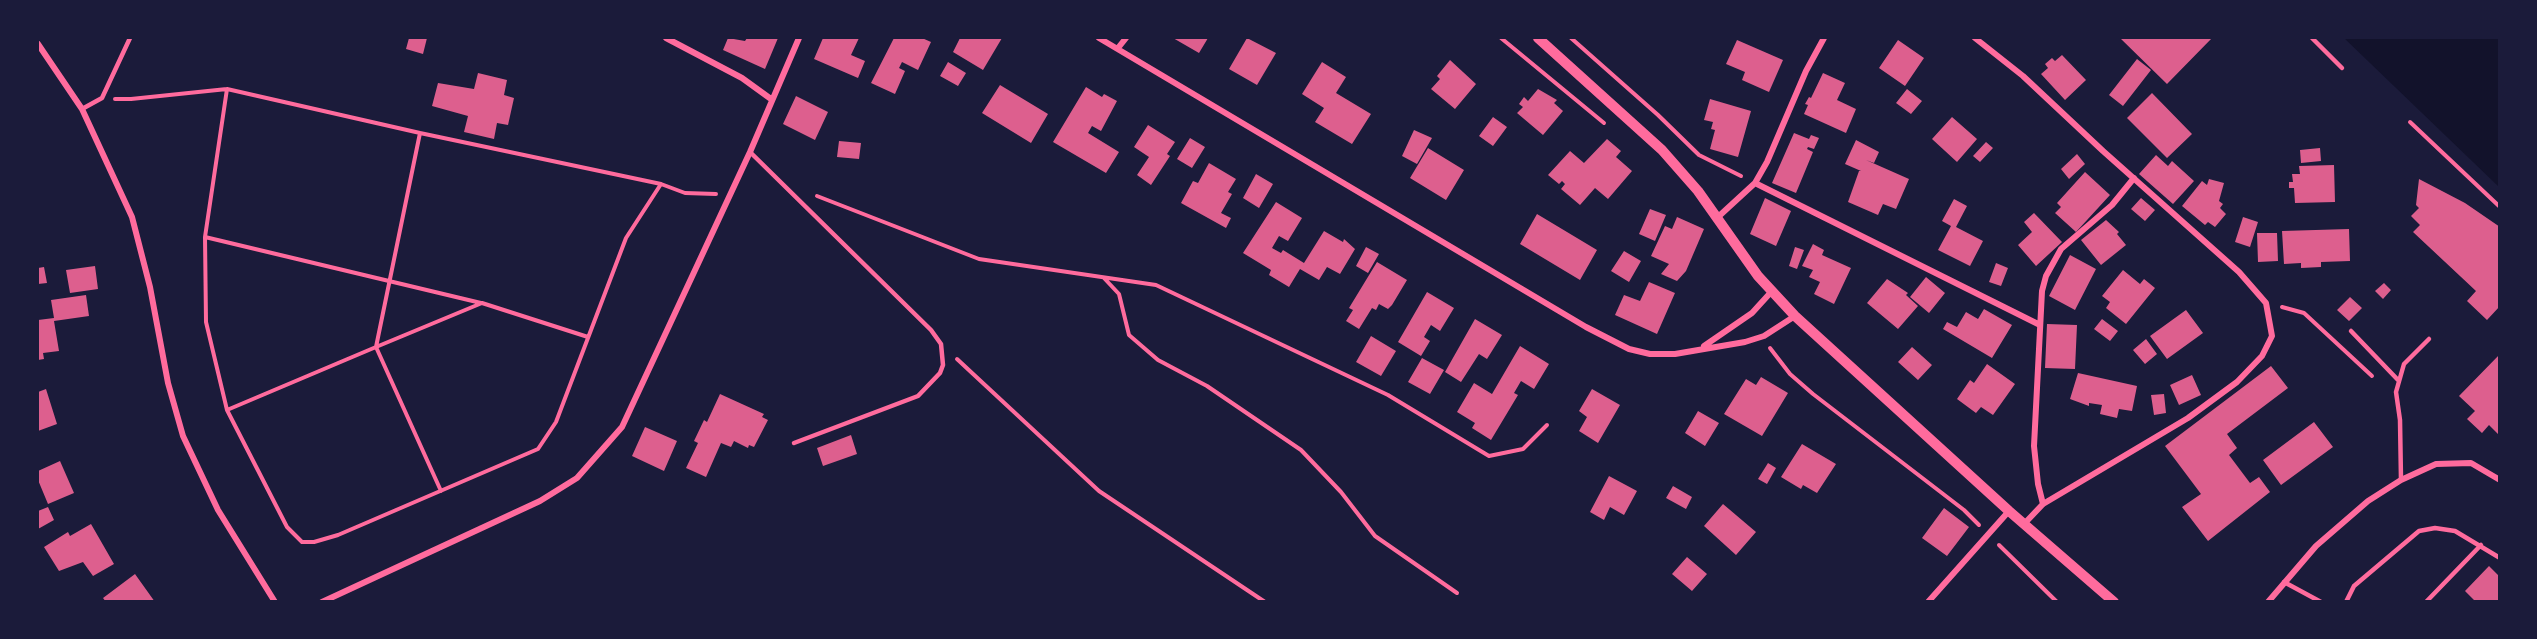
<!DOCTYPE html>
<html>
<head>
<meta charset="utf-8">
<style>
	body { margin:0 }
	#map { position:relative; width:2537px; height:639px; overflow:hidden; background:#1b1b3a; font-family:"Varela Round",sans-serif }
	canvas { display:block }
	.frame { position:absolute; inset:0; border:39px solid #1b1b3a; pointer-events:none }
</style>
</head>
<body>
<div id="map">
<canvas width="2537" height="639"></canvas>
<div class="frame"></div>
</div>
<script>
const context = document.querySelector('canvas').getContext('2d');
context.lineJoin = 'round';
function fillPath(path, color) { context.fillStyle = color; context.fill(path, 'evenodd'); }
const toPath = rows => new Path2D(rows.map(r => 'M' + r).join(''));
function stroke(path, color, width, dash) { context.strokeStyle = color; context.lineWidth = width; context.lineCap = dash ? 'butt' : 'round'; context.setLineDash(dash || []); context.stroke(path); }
const water = toPath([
	[2344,38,2499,38,2499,187]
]);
const building = toPath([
	[409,38,427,38,423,54,406,49],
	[728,38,745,41,747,38,778,38,765,69,723,50],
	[823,38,859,38,851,55,865,61,858,78,814,59],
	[894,38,922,38,931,42,918,70,902,62,899,68,905,71,895,94,871,83],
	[960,38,1002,38,983,70,953,52],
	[1173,38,1208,38,1199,53],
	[1247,38,1276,53,1257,85,1229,69],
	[2120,38,2212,38,2167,84],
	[1737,40,1783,60,1769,92,1742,80,1745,72,1726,64],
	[1898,40,1924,58,1905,86,1879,68],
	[2062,55,2086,80,2065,100,2041,74,2048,68,2045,64,2052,58,2055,61],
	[2137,59,2151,70,2123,106,2109,95],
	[1450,60,1476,84,1455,109,1431,89,1440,79,1437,76],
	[948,62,966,73,958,86,940,76],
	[1322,62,1346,77,1336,93,1371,114,1352,144,1315,122,1324,108,1302,94],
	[478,73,507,80,504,95,514,98,508,125,497,123,494,139,464,132,468,116,432,106,438,83,474,89],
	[1823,73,1845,83,1837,100,1856,109,1846,133,1804,114,1808,105,1805,104,1809,97,1811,98],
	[1000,85,1048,114,1031,143,982,113],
	[1086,87,1102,97,1104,94,1117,101,1101,131,1092,126,1088,133,1119,152,1106,173,1053,142],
	[1538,89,1557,100,1554,103,1563,111,1543,135,1517,113,1523,107,1519,104,1524,97,1528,101],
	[1907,89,1922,101,1911,114,1896,103],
	[2152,93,2192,134,2167,158,2127,118],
	[796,96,828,112,815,140,783,124],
	[1710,99,1751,111,1738,157,1710,149,1715,130,1711,129,1713,122,1704,120],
	[1493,117,1507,127,1493,146,1479,136],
	[1952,117,1977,139,1957,162,1932,139],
	[1148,125,1175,142,1167,154,1170,156,1151,185,1137,175,1149,157,1134,147],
	[1414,130,1432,138,1417,164,1402,156],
	[1794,133,1809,139,1811,135,1819,138,1814,149,1808,147,1807,149,1813,152,1796,193,1772,183],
	[1190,138,1205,147,1192,168,1177,159],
	[1607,139,1621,151,1616,157,1632,171,1608,199,1595,188,1580,205,1561,189,1565,184,1562,181,1559,184,1548,175,1570,151,1584,163],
	[1856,140,1879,152,1874,163,1866,160,1909,179,1896,209,1883,204,1878,215,1848,202,1859,171,1861,171,1845,164],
	[839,141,861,143,859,159,837,157],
	[1986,142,1993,148,1980,162,1973,156],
	[1428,148,1464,170,1446,200,1410,178],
	[2320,148,2321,161,2301,163,2300,150],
	[2077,154,2085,164,2069,179,2061,169],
	[2156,155,2168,166,2172,161,2194,181,2173,204,2139,174],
	[1209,163,1236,179,1228,192,1232,194,1221,213,1231,218,1226,228,1181,203,1193,181,1198,183],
	[2334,165,2335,202,2295,203,2294,188,2289,188,2289,182,2293,182,2292,174,2300,174,2299,166],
	[2085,172,2110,195,2076,232,2055,213,2061,207,2057,203],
	[1256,174,1273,184,1259,208,1243,198],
	[2209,179,2224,183,2219,201,2223,204,2220,208,2226,214,2215,227,2208,222,2205,225,2182,206,2202,181,2207,185],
	[2419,179,2465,203,2500,227,2500,306,2487,320,2467,301,2476,291,2413,232,2420,225,2411,216,2419,208,2416,205],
	[1765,198,1791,211,1776,246,1750,234],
	[2141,198,2155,210,2145,221,2131,209],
	[1954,199,1967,206,1956,227,1983,241,1970,266,1938,250,1951,226,1942,221],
	[1276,202,1302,218,1288,241,1279,236,1272,248,1281,253,1283,250,1304,263,1324,231,1343,242,1344,239,1355,249,1340,274,1327,267,1319,280,1300,269,1289,287,1269,275,1271,270,1243,253],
	[1650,209,1666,215,1655,241,1639,234],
	[2034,213,2062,242,2036,266,2018,245,2032,232,2024,222],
	[1537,214,1597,250,1580,280,1520,244],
	[1677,217,1704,229,1686,271,1677,281,1661,274,1669,264,1651,256,1665,226,1672,229],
	[2243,217,2258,222,2250,247,2235,242],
	[2106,220,2119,232,2117,234,2126,245,2101,265,2081,240],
	[2349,229,2350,261,2321,262,2321,267,2301,268,2301,263,2284,264,2282,231],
	[2257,233,2277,233,2278,261,2258,262],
	[1813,244,1824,250,1822,255,1851,268,1834,304,1814,294,1820,282,1809,277,1813,270,1802,266],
	[1366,247,1379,254,1368,273,1356,266],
	[1795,247,1804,250,1797,269,1789,266],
	[1624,251,1641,261,1629,282,1611,271],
	[2070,255,2096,269,2075,310,2049,296],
	[1377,262,1407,280,1392,305,1388,309,1379,304,1376,310,1372,308,1359,329,1346,321,1353,310,1349,308],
	[1996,263,2008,268,2001,286,1989,282],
	[95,266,98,289,70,293,66,270],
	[44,267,47,283,38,284,38,268],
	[2123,270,2140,284,2144,279,2155,288,2126,324,2106,308,2110,302,2102,296],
	[1926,277,1945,293,1929,313,1910,297],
	[1887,279,1908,293,1906,295,1918,306,1898,329,1867,303],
	[1649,282,1675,293,1657,334,1615,315,1624,295,1640,301],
	[2384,283,2391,290,2383,299,2375,291],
	[1427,292,1454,308,1440,331,1431,325,1424,337,1430,341,1421,356,1398,342],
	[86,295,89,316,54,321,59,351,43,353,44,359,38,360,38,320,54,318,51,300],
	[2350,297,2362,308,2349,321,2337,310],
	[1984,309,2012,325,1992,358,1943,329,1947,322,1957,327,1966,312,1978,319],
	[2186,310,2203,333,2167,359,2150,336],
	[1475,319,1502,335,1487,359,1479,354,1461,382,1445,372],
	[2102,319,2118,331,2110,341,2094,329],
	[2047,324,2077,325,2075,369,2045,368],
	[1371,336,1396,351,1381,376,1356,362],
	[2146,339,2157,354,2145,364,2133,350],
	[1520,346,1549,364,1534,389,1521,381,1514,393,1518,395,1491,440,1472,428,1475,423,1457,412,1474,383,1492,394],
	[1912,347,1932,365,1918,380,1898,362],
	[2500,354,2500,436,2489,425,2482,433,2467,419,2475,411,2459,396],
	[1422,358,1444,370,1430,394,1408,382],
	[1987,364,2015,384,1993,415,1981,407,1976,413,1957,399,1970,380,1974,383],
	[2271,366,2288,388,2227,434,2237,448,2229,455,2250,483,2259,477,2270,492,2208,541,2182,507,2201,494,2165,446],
	[2078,373,2137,386,2132,411,2119,409,2117,418,2100,414,2102,405,2089,403,2089,406,2070,399],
	[2192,375,2201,395,2179,405,2170,385],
	[1761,377,1788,393,1762,436,1724,414,1746,379,1756,385],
	[46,389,57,424,38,431,38,392],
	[1592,389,1620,405,1598,443,1579,431,1587,417,1579,411],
	[720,394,764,414,762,417,768,420,754,447,749,445,748,448,734,441,731,447,721,443,706,477,686,468,698,443,694,441,704,420,707,422],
	[2164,394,2166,413,2154,415,2151,395],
	[1698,411,1719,423,1705,446,1685,433],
	[2314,422,2333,447,2281,485,2263,460],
	[645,427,677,441,664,471,632,456],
	[851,435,857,454,823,466,817,448],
	[1802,444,1836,464,1817,493,1803,485,1801,489,1781,477],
	[60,461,74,493,48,504,38,480,38,471],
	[1768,463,1776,468,1767,484,1758,479],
	[1609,476,1637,491,1624,515,1610,507,1604,520,1590,512],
	[1673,486,1692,497,1686,509,1666,498],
	[1723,504,1756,532,1736,555,1704,526],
	[48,507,54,520,38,529,38,511],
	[1944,508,1969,527,1947,556,1922,538],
	[91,524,114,564,93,576,83,562,59,571,44,547,68,532,70,536],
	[1687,557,1707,574,1692,591,1672,574],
	[2489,566,2500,577,2500,602,2476,602,2465,591],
	[135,574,155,602,106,602,103,598]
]);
const path = toPath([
	[1501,38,1604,123],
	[1571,38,1658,115,1699,155,1741,176],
	[227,89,420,133],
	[115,99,131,99,227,89,205,237,206,322,227,410,287,527,302,542,314,542,338,535,538,449,556,422,626,238,661,184,420,133,376,347,227,410],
	[2410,122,2500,207],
	[661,184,685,193,716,194],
	[817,196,979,259,1156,285,1388,395,1489,456,1523,449,1547,425],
	[205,237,481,303],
	[1104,278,1119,294,1129,335,1158,360,1207,386,1301,450,1341,492,1375,536,1457,593],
	[2282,307,2304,313,2372,376],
	[1770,348,1790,374,1813,394,1964,510,1979,525],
	[957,359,1099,491,1265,602],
	[441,491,376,347,482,303,588,337],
	[1999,545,2057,602]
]);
const service = toPath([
	[2312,38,2342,68],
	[82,109,102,98,130,38],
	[750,152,931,330,941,344,943,365,940,373,918,396,794,443],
	[2351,331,2399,381],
	[2401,480,2400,420,2396,392,2404,364,2429,339],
	[2284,582,2321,602],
	[2346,602,2354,586,2419,531,2435,528,2455,531,2500,558],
	[2426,602,2481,545]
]);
const minor = toPath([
	[666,38,742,78,771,99],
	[1099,38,1586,327,1629,349,1650,354,1675,354,1745,342,1764,336,1795,316],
	[1975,38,2023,76,2103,151,2239,272,2266,303,2272,336,2262,356,2237,382,2188,418,2043,504,2024,524],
	[38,44,82,109,132,217,150,287,168,383,183,436,218,510,275,602],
	[1118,48,1126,38],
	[1755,183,2040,325],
	[1718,217,1755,183,1767,162,1806,71,1824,38],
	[1704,346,1752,313,1772,291],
	[2043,504,2038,484,2034,446,2042,291,2046,276,2061,249,2112,205,2134,178],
	[322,602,540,501,577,478,622,427,750,152,799,38],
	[1928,602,2009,511],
	[2268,602,2316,546,2368,501,2401,480,2436,464,2471,463,2500,480]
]);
const tertiary = toPath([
	[1538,38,1662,150,1698,191,1758,276,1795,316,2009,511,2114,602]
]);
fillPath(water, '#12122b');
fillPath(building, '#dd5f8e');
stroke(path, '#ff6b9d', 4);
stroke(service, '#ff6b9d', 4.5);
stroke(minor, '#ff6b9d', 6);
stroke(tertiary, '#ff6b9d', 10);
</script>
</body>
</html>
